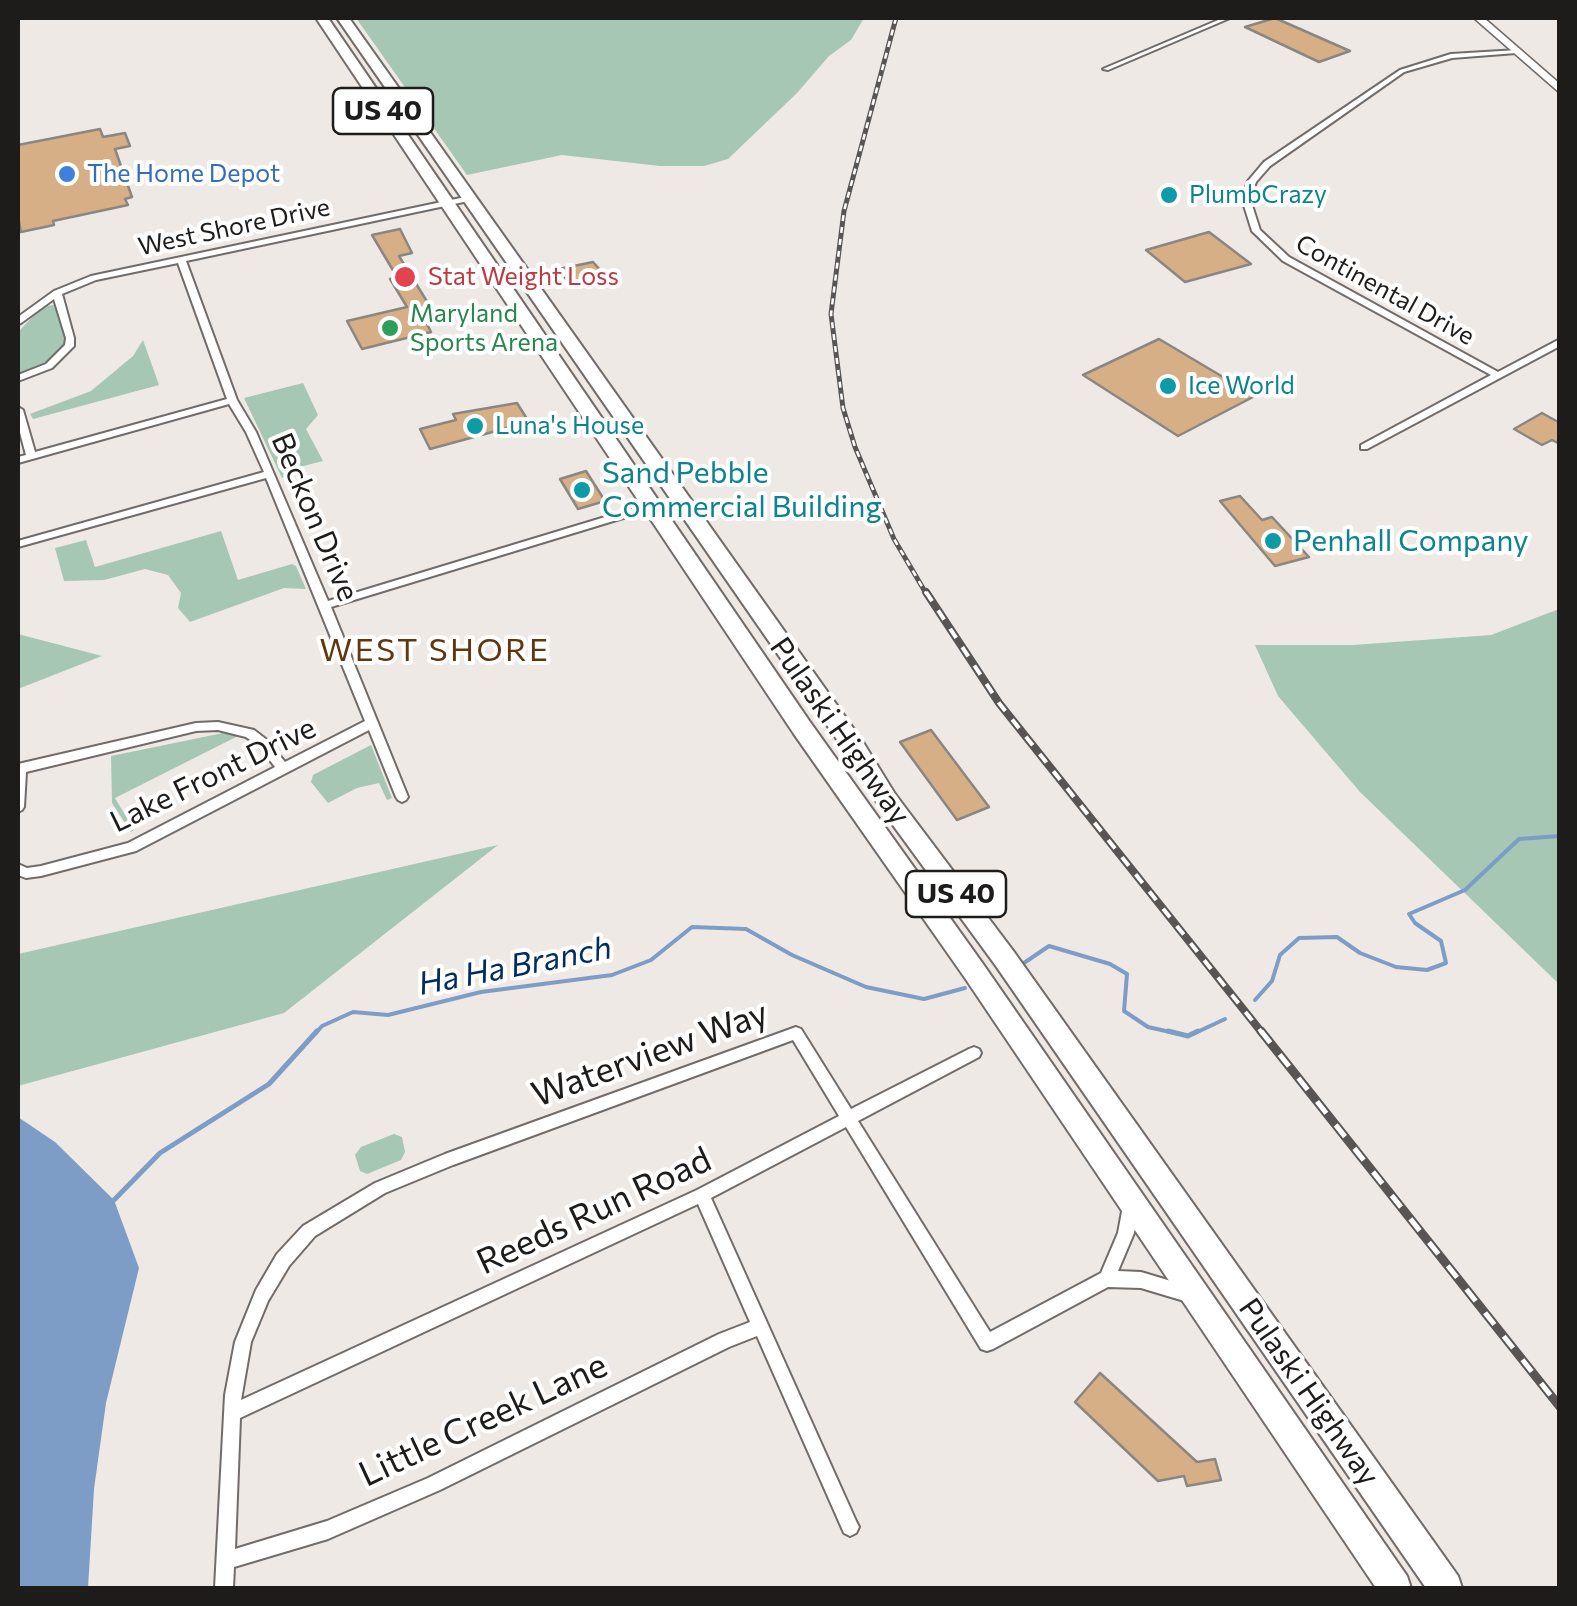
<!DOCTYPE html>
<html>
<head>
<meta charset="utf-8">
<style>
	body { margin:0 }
	#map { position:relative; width:1577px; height:1606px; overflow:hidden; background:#efe9e6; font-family:Commissioner,sans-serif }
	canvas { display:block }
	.frame { position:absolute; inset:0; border:20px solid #1e1c1b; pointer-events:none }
</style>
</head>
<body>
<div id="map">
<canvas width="1577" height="1606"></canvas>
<div class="frame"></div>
</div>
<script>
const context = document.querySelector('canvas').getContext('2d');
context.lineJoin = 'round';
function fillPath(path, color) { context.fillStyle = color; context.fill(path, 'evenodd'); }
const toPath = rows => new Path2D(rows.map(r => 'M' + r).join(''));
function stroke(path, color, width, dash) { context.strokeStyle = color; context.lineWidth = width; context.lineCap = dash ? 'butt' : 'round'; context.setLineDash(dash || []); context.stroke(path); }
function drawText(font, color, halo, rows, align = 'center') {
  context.font = font + ' Commissioner,sans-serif'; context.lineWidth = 8; context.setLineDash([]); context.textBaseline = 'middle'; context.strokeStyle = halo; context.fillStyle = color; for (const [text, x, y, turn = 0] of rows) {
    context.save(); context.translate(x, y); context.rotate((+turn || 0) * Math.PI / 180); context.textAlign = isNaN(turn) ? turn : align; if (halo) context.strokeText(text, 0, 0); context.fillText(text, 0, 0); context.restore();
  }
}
const green = toPath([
	[356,18,864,18,851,40,829,56,797,93,728,159,704,166,660,166,562,155,467,175],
	[53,305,57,306,66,339,64,348,49,363,18,374,18,332,42,307],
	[143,340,159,385,33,419,30,414,91,391,133,356],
	[303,383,318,415,306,429,323,461,288,470,291,477,282,478,244,398],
	[221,531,238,580,292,564,296,566,306,589,284,588,190,622,178,608,181,593,168,575,145,569,104,580,64,581,55,548,86,540,95,567],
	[1559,609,1559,984,1360,792,1278,696,1255,645,1353,645,1491,635],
	[18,634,102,656,18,689],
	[223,733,240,735,115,798,134,830,131,832,112,803,111,756],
	[371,745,392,798,387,800,379,783,357,788,328,803,311,782,313,775],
	[498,845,284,1013,18,1086,18,954],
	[394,1134,402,1137,405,1152,401,1160,367,1174,360,1171,355,1155,361,1147]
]);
const water = toPath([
	[18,1117,55,1142,114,1200,139,1268,106,1403,94,1489,88,1588,18,1588]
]);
const streamFar1 = toPath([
	[1021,965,1049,946,1110,964,1127,974,1124,1011,1148,1027,1179,1034],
	[1255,1000,1272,981,1280,955,1299,938,1337,937,1360,953,1396,967,1427,970,1446,963,1441,941,1415,923,1409,914,1465,890,1519,839,1560,836],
	[315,1034,322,1026,353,1012,388,1015,481,992,612,975,651,960,692,927,746,929,792,955,866,987,924,999,965,988],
	[1193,1034,1225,1019]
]);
const stream = toPath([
	[1168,1031,1188,1036,1198,1031],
	[114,1200,160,1153,269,1084,317,1031]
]);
const building = toPath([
	[1275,18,1350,51,1319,62,1245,27,1275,18],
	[100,129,103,137,125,133,130,146,115,149,132,197,125,199,128,205,53,221,54,225,21,232,18,217,18,145,100,129],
	[400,229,412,253,399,256,439,321,427,324,431,332,362,349,347,321,407,307,390,279,397,277,372,235,400,229],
	[1209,232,1251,264,1185,282,1146,250,1209,232],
	[593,262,602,272,580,277,584,283,571,286,559,269,593,262],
	[1159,339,1255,396,1178,436,1083,375,1159,339],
	[517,403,529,422,430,449,420,429,456,420,453,414,517,403],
	[1542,413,1560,423,1560,444,1552,440,1542,445,1514,429,1542,413],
	[586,471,605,501,578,509,560,479,586,471],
	[1240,496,1262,520,1272,517,1309,557,1275,566,1220,501,1240,496],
	[931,730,989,807,957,820,900,742,931,730],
	[1100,1373,1197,1462,1215,1459,1221,1480,1187,1486,1184,1476,1158,1481,1075,1402,1100,1373]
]);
const street = toPath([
	[1223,18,1230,18,1108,70,1103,69,1223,18],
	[1518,50,1519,51,1516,53,1452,58,1404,72,1270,166,1256,182,1250,199,1260,230,1289,257,1498,372,1560,339,1560,346,1367,449,1361,449,1361,445,1491,375,1283,261,1252,231,1242,199,1248,181,1264,162,1400,70,1451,54,1518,50],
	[470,196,473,196,473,200,186,261,237,400,256,432,328,601,648,504,656,504,656,508,331,607,408,797,406,800,402,802,398,800,396,797,369,730,136,851,41,876,26,878,18,875,18,864,27,868,41,866,128,843,275,767,259,746,246,737,218,730,196,731,26,772,24,807,22,810,18,812,18,764,196,723,218,722,254,730,267,740,285,762,365,721,266,478,18,547,18,541,264,472,246,432,229,404,18,463,18,457,26,455,18,425,18,407,23,410,35,452,227,399,178,263,96,280,62,294,74,338,74,346,52,368,18,381,18,375,46,364,65,345,66,338,54,299,21,323,18,324,18,317,54,291,91,276,470,196],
	[796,1027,801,1029,851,1109,969,1049,974,1047,979,1049,981,1053,979,1057,858,1121,990,1332,1101,1273,1118,1233,1123,1206,1125,1201,1131,1199,1137,1201,1139,1206,1134,1233,1118,1271,1141,1272,1191,1287,1197,1289,1199,1295,1197,1301,1191,1303,1141,1288,1108,1287,993,1349,987,1351,981,1349,846,1127,711,1198,856,1521,859,1527,856,1533,850,1536,844,1533,757,1336,729,1347,440,1490,328,1539,234,1567,233,1588,215,1588,225,1395,235,1342,256,1290,277,1254,303,1226,375,1183,445,1154,796,1027],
	[793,1040,839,1116,697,1190,241,1400,251,1342,268,1301,289,1266,315,1236,385,1193,453,1165,793,1040],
	[698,1204,750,1322,719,1334,428,1478,327,1521,235,1549,240,1418,698,1204]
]);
const secondary = toPath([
	[1474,18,1484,18,1560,84,1560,93,1474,18]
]);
const highway = toPath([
	[316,18,328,18,810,722,983,964,1407,1576,1411,1588,1376,1588,965,978,794,734,316,18],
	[337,18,349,18,863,742,895,794,1014,952,1458,1576,1462,1588,1426,1588,996,966,879,806,847,754,337,18]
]);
const railFar2 = toPath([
	[896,18,844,211,831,314,843,408,855,447,894,539,927,595]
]);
const railFar1 = toPath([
	[926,592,999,703,1263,1034]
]);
const rail = toPath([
	[1261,1031,1560,1407]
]);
const markers = [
	[67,174,10,"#3f7fe0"],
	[1169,195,10,"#0f9aa8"],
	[405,277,12,"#e0444e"],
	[390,328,10,"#2e9e5b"],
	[1168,386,10,"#0f9aa8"],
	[475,426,10,"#0f9aa8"],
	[582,490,10,"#0f9aa8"],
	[1273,541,10,"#0f9aa8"]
];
const farShopnames = [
	["The Home Depot",87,174]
];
const farCulturenames = [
	["PlumbCrazy",1189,195],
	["Ice World",1188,386],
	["Luna's House",495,426]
];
const farStreetnames = [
	["West Shore Drive",234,227,-12],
	["Continental Drive",1385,290,29]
];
const farHealthnames = [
	["Stat Weight Loss",428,277]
];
const farLeisurenames = [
	["Maryland",410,314],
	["Sports Arena",410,343]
];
const shields = [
	[383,111,100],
	[956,894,100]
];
const shieldNames = [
	["US 40",383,111],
	["US 40",956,894]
];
const cultureNames = [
	["Sand Pebble",602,473],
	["Commercial Building",602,507],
	["Penhall Company",1293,541]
];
const streetNames = [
	["Beckon Drive",315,517,67],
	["Pulaski Highway",840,731,55],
	["Lake Front Drive",213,775,-26],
	["Pulaski Highway",1309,1392,55]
];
const neighbourhoodNames = [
	["WEST SHORE",435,650]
];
const waterNames = [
	["Ha Ha Branch",515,966,-11]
];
const nearStreetnames = [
	["Waterview Way",650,1054,-20],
	["Reeds Run Road",594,1211,-25],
	["Little Creek Lane",483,1420,-25]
];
fillPath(green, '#a5c7b3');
fillPath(water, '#7d9dc7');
stroke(streamFar1, '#7d9dc7', 4);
stroke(stream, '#7d9dc7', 5);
fillPath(building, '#d7af86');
stroke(building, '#8a8682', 2.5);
stroke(street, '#716c6a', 4);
stroke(secondary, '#716c6a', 3);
stroke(highway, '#716c6a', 4);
fillPath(street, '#fff');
fillPath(secondary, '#fff');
fillPath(highway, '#fff');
stroke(railFar2, '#595554', 5);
stroke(railFar1, '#595554', 8);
stroke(rail, '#595554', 9);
stroke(railFar2, '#fff', 2.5, [6]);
stroke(railFar1, '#fff', 4, [11]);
stroke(rail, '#fff', 5, [15]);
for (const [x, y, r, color] of markers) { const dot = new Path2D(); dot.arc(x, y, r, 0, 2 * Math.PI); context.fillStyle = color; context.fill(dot); stroke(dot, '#fff', 4); }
drawText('25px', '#366cbe', '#fff', farShopnames, 'left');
drawText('25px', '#0d838f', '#fff', farCulturenames, 'left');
drawText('25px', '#1e1c1b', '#fff', farStreetnames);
drawText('25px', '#be3a42', '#fff', farHealthnames, 'left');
drawText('25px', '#27864d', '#fff', farLeisurenames, 'left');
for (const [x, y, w] of shields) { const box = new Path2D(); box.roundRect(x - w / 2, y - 23, w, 46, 8); context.fillStyle = '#fff'; context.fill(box); stroke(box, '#1e1c1b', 2.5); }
drawText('bold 28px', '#1e1c1b', null, shieldNames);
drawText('30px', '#0d838f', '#fff', cultureNames, 'left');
drawText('30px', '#1e1c1b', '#fff', streetNames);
context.letterSpacing = '2.5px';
drawText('32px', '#62370f', '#fff', neighbourhoodNames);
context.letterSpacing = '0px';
drawText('italic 32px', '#002c5f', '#fff', waterNames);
drawText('35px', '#1e1c1b', '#fff', nearStreetnames);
</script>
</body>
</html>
